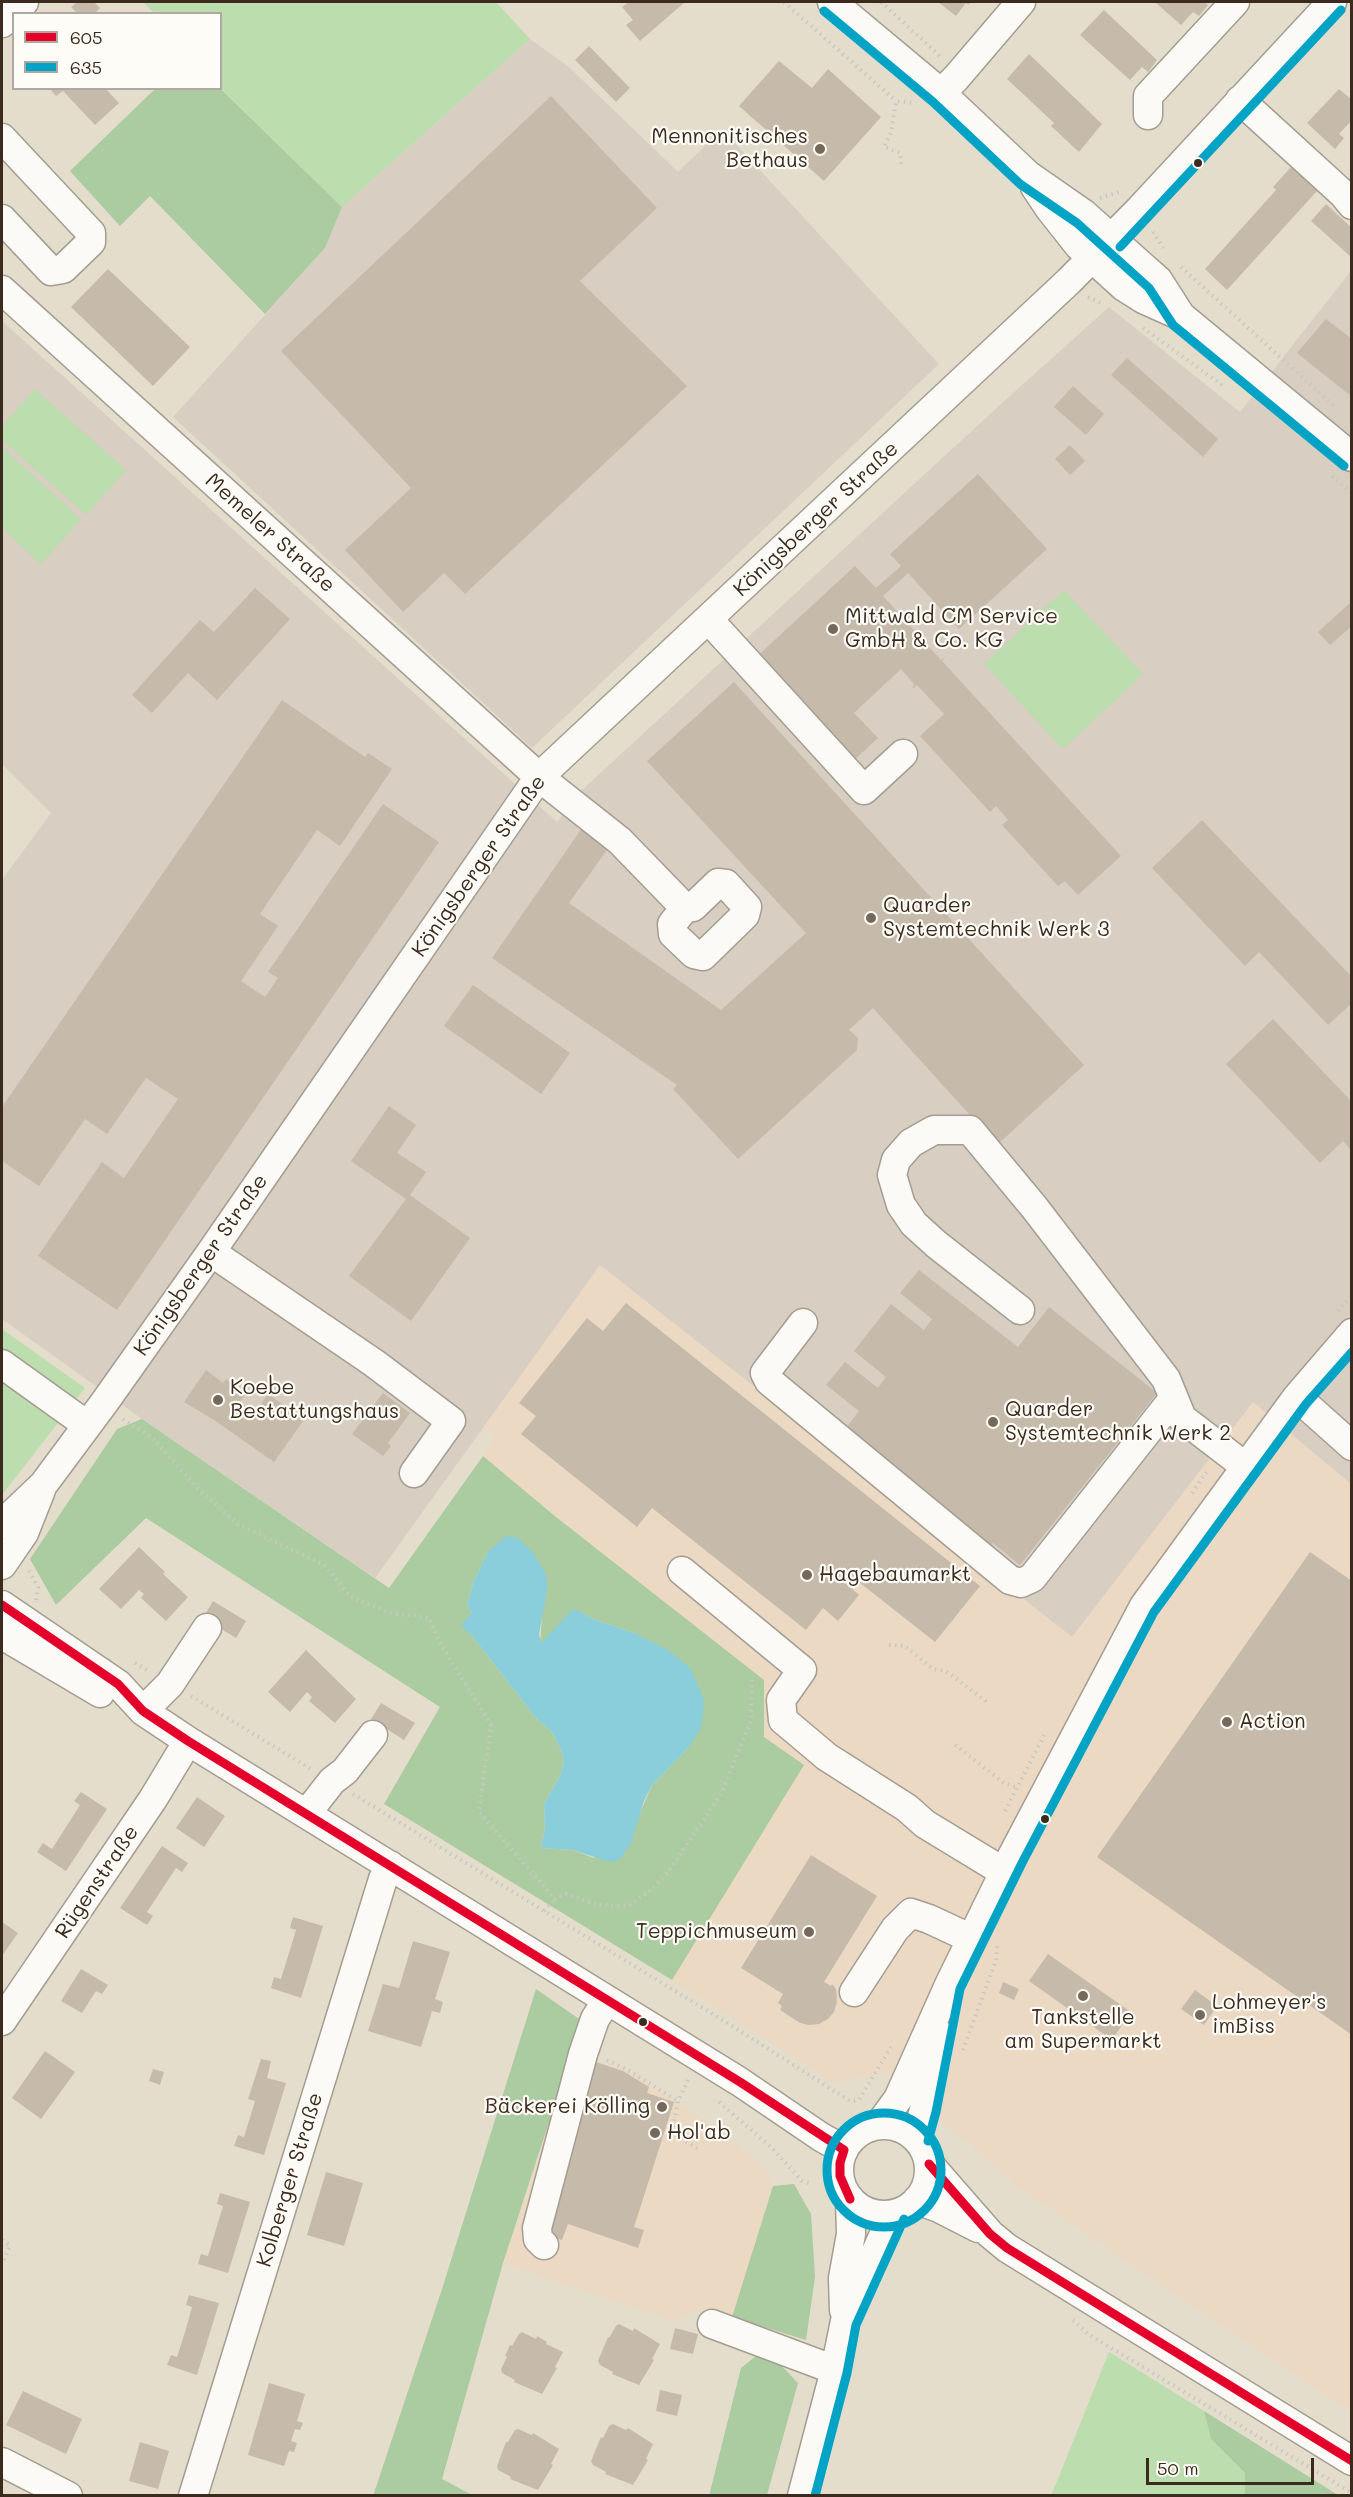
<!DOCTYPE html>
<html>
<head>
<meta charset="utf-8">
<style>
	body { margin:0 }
	#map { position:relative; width:1353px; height:2497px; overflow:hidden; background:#e4ddcc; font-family:Mali,sans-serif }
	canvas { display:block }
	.frame { position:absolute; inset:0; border:3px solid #3b2a1e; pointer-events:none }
	.legend { position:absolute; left:12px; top:12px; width:210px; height:78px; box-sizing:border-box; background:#fdfcf7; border:2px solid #afa8a0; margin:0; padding:8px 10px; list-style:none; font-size:18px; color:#3b2a1e }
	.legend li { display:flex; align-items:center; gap:12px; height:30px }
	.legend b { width:30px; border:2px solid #afa8a0 }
	.scale { position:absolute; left:1146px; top:2458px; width:168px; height:27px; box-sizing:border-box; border:3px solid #3b2a1e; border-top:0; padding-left:8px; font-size:18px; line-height:21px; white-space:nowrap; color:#3b2a1e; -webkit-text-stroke:4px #fdfcf7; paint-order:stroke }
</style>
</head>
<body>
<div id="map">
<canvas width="1353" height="2497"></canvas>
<div class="frame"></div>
<ul class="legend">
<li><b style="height:8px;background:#e4002b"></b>605</li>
<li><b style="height:8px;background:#03a3c5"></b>635</li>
</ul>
<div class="scale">50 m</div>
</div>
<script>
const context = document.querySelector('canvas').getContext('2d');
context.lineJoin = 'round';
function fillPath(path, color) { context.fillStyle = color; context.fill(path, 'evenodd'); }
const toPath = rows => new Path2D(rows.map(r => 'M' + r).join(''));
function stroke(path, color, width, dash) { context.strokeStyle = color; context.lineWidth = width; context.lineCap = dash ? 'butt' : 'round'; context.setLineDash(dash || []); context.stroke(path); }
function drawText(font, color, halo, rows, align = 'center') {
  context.font = font + ' Mali,sans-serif'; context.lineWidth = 4.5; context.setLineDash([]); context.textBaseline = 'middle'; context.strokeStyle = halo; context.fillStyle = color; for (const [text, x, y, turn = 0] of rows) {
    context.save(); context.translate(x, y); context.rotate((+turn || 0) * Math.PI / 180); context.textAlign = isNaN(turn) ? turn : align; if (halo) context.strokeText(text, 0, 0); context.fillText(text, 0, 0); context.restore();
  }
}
const built = toPath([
	[600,1265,1072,1637,1253,1402,1351,1484,1351,2412,1024,2192,885,2072,834,2083,672,1980,804,1765,764,1737,556,1517,483,1456,495,1438,482,1427],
	[572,2053,623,2069,658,2090,727,2135,766,2170,773,2186,732,2317,696,2309,677,2322,503,2263]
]);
const industrial = toPath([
	[530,39,569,67,678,172,722,129,939,364,532,748,173,417,325,248,342,207],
	[1351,271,1351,1484,1253,1402,1072,1637,600,1265,375,1578,142,1419,2,1319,2,880,51,813,2,764,2,321,557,822,582,790,1001,404,1109,307,1240,412]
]);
const green = toPath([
	[143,2,496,2,530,39,342,207,221,88,220,14,154,13],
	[35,389,126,470,86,515,2,440,2,426],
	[2,447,81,519,41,564,2,528],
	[1064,590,1143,674,1063,749,984,664],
	[2,1329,85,1388,2,1495],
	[1109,2352,1204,2411,1211,2439,1245,2473,1245,2495,1051,2496]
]);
const forest = toPath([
	[220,88,342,207,325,248,265,314,150,196,120,226,70,171,155,89],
	[142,1419,389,1588,483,1456,556,1517,764,1680,764,1737,804,1765,672,1980,384,1804,440,1707,146,1518,56,1605,30,1559,117,1429],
	[488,1552,542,1616,540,1644,581,1612,593,1619,634,1633,688,1748,652,1785,637,1820,594,1858,573,1850,541,1848,545,1828,544,1804,560,1776,564,1763,562,1752,552,1732,536,1718,473,1637,462,1626,472,1612,467,1607,473,1583],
	[536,1989,582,2021,503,2263,442,2479,472,2495,373,2496,443,2286],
	[794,2184,811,2214,815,2277,806,2340,732,2317,773,2186],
	[756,2356,780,2364,798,2383,767,2495,709,2496,741,2368],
	[1204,2411,1338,2495,1245,2495,1245,2473,1211,2439]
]);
const water = toPath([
	[506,1536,518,1538,535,1555,546,1575,547,1591,539,1634,541,1643,573,1609,581,1612,593,1619,634,1633,668,1650,690,1668,704,1700,701,1728,688,1748,652,1785,644,1801,631,1843,620,1859,610,1862,573,1850,541,1848,545,1828,544,1804,560,1776,564,1763,562,1752,552,1732,536,1718,473,1637,461,1626,472,1612,467,1607,473,1583,488,1552]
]);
const building = toPath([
	[77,2,94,2,100,8,94,14,78,14,71,7],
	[629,2,685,2,640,41,626,25,633,20,622,7],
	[938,2,971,2,968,5,966,3,956,16],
	[1155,2,1205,2,1208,5,1199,16,1193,12,1181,25],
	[1104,10,1157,60,1148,72,1142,67,1130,80,1080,35],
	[589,46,630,88,616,102,575,60],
	[1029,54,1102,124,1079,152,1051,126,1054,123,1007,79],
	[779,61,812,88,828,69,881,117,824,181,739,106],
	[49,88,105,88,119,103,95,125,63,91,56,96],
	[1339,89,1352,100,1352,120,1339,134,1344,138,1335,149,1307,123],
	[551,96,657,208,580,281,687,386,465,594,444,573,403,612,345,550,411,488,281,351],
	[1291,167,1317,191,1227,290,1205,269,1276,190,1273,187],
	[1326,204,1352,228,1352,258,1311,221],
	[108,269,190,347,153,386,71,307],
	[1326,319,1352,339,1352,397,1297,353],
	[1127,358,1218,439,1203,457,1111,375],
	[1073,386,1104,414,1086,435,1054,407],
	[1070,445,1085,461,1070,475,1055,459],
	[978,474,1047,549,959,629,908,573,883,596,941,660,946,656,942,661,1121,856,1078,895,1065,881,1058,886,1002,825,1008,820,996,806,990,812,920,736,944,714,917,685,912,689,914,684,901,669,854,713,878,738,850,764,753,660,855,566,876,588,901,566,890,554],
	[255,588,290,619,217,700,188,673,152,713,132,695,200,620,214,632],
	[1352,601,1352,626,1330,645,1318,632],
	[734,682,1084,1065,997,1145,873,1008,849,1030,858,1038,857,1050,738,1159,673,1089,677,1085,492,958,582,828,609,847,569,903,721,1010,806,933,647,761],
	[282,700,365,757,368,753,392,769,340,846,317,830,260,914,278,926,241,981,265,997,278,978,268,972,383,804,439,842,117,1310,38,1256,102,1162,124,1178,178,1099,146,1078,107,1134,85,1119,39,1186,2,1161,2,1107],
	[1202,820,1352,977,1352,1003,1328,1025,1259,952,1245,966,1152,868],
	[473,985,570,1053,541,1094,444,1026],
	[1273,1019,1352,1102,1352,1147,1350,1149,1343,1141,1320,1163,1226,1064],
	[389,1106,416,1125,397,1153,426,1172,410,1195,470,1238,411,1321,349,1276,406,1199,351,1161],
	[919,1270,1018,1347,1049,1307,1157,1393,1020,1565,993,1543,989,1547,843,1432,859,1411,826,1385,845,1362,878,1388,886,1377,854,1351,891,1304,924,1330,932,1319,900,1293],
	[626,1303,980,1586,935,1642,850,1575,844,1582,859,1595,838,1621,823,1608,806,1630,652,1508,637,1527,521,1434,536,1416,519,1403,587,1318,603,1331],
	[206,1370,223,1383,226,1379,246,1393,240,1402,255,1413,268,1394,304,1420,274,1462,214,1420,184,1402],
	[383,1393,410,1413,388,1443,391,1446,383,1456,352,1434],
	[139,1547,165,1572,163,1574,188,1597,166,1621,141,1598,144,1594,139,1590,121,1609,99,1589],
	[1310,1552,1352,1581,1352,2035,1097,1857],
	[213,1601,246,1621,236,1638,203,1618],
	[306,1650,356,1699,335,1723,309,1701,312,1697,307,1692,290,1712,268,1692],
	[381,1703,415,1723,404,1740,371,1719],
	[81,1792,107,1809,66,1871,37,1852,43,1843,52,1849,80,1805,74,1801],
	[197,1797,225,1816,204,1847,176,1828],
	[162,1846,188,1863,182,1872,176,1868,147,1912,153,1916,147,1925,120,1908],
	[811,1855,877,1896,824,1982,831,1986,832,1984,836,1989,837,2002,834,2012,828,2019,819,2024,809,2025,800,2023,780,2010,782,2006,778,2003,783,1994,741,1968],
	[293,1917,323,1926,301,1998,271,1988,274,1977,281,1979,296,1930,290,1928],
	[2,1922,18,1933,2,1956],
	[413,1941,450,1952,435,1999,443,2002,440,2013,432,2011,421,2047,368,2031,383,1984,399,1988],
	[1048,1954,1131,2012,1112,2040,1029,1981],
	[81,1969,108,1985,102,1994,96,1991,82,2013,61,2001],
	[1003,1982,1019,1989,1014,2000,999,1993],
	[1195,1990,1217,2006,1204,2025,1181,2009],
	[45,2051,75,2072,41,2119,12,2098],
	[261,2059,271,2061,267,2078,286,2083,264,2155,234,2146,238,2135,244,2137,255,2101,248,2099],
	[596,2062,623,2071,649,2087,647,2093,674,2102,634,2227,644,2230,638,2248,568,2224,562,2240,549,2236,546,2217],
	[153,2069,164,2072,160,2085,149,2081],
	[326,2172,363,2183,344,2246,307,2235],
	[220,2193,250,2202,228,2273,198,2264,201,2254,208,2256,223,2206,217,2204],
	[189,2295,219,2303,197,2375,167,2365,171,2355,177,2357,185,2332,192,2307,186,2305],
	[619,2324,633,2331,634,2328,660,2344,652,2359,654,2360,639,2385,612,2374,613,2372,600,2365,598,2361,608,2337,609,2338,616,2326],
	[675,2328,698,2334,693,2354,670,2349],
	[522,2332,536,2339,537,2336,547,2342,546,2344,563,2352,555,2367,557,2368,542,2394,514,2382,515,2380,502,2373,501,2369,507,2357,505,2356,510,2345,512,2346,519,2334],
	[269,2383,305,2394,297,2421,303,2423,300,2430,295,2429,291,2441,297,2443,294,2452,289,2451,284,2466,248,2455],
	[660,2390,682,2395,677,2416,656,2411],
	[23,2391,82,2419,66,2454,6,2425],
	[613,2424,626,2430,628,2428,653,2444,646,2459,648,2460,633,2485,605,2474,606,2472,593,2465,591,2461,601,2437,603,2438,609,2426],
	[518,2429,532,2435,533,2433,559,2449,551,2464,553,2465,538,2490,510,2479,511,2477,498,2470,497,2466,506,2442,508,2442,515,2430],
	[140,2442,169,2451,158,2489,129,2481]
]);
const path = toPath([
	[784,2,896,101],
	[881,2,942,58],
	[901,164,900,153,884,147,891,133,896,101,914,103],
	[1100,198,1122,191],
	[1153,232,1163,248],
	[1181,267,1335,407],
	[1088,297,1103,304],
	[1143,328,1222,385],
	[1332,476,1352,493],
	[1338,1311,1352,1295],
	[123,1419,154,1439,198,1489,238,1524,324,1565,351,1597,391,1613,429,1618,439,1641,491,1725,479,1812,555,1899,566,1894,598,1905,628,1906,651,1890,668,1872,721,1794,751,1720,752,1679],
	[1192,1493,1208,1470],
	[29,1571,38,1587,36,1600],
	[889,1645,905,1646,933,1669,945,1671,954,1677,985,1701,986,1706],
	[135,1663,149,1671],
	[191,1696,311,1769],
	[955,1745,1004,1783,1015,1787],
	[353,1794,729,2024,850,2101,859,2100,891,2047],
	[1005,1811,1046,1732],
	[544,1911,555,1899],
	[963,2050,996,1960,997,1946],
	[607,2060,624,2068,678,2101],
	[688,2080,678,2101,672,2133,700,2150],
	[719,2102,772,2148,802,2181,812,2184],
	[2,2240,10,2246,2,2264],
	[1073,2320,1088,2334,1352,2493]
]);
const minor = toPath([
	[832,2,941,93,1028,175,1084,214,1142,266,1158,280,1181,316],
	[2,23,24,2],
	[941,93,956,78,1021,2],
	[1240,100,1343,194,1352,205],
	[1148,115,1148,96,1235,2],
	[2,138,91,233,91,242,63,269,51,271,2,219],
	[1035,187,1049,208,1079,246,1124,287,1143,299,1181,316,1352,457],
	[2,290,539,777,620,841,685,908,693,907,718,883,726,884,747,907,745,915,703,956,694,954,673,934,672,924,685,908],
	[709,620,864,790,903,754],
	[211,1252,374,1363,451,1421,414,1473],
	[1020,1310,936,1244,914,1224,901,1205,892,1175,896,1160,911,1143,934,1130,970,1130,1034,1207,1166,1379,1182,1418,1246,1467],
	[803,1323,765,1373,769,1381,1010,1580,1021,1583,1032,1578,1173,1399],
	[2,1364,87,1425],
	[1297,1397,1352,1446],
	[2,1524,43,1485,104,1403,211,1252,539,777,1069,281,1139,210,1332,2],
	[2,1565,24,1533,41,1490],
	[682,1571,802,1670,781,1700,783,1720,827,1757,907,1808,925,1824,1004,1872],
	[2,1605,118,1684,143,1711,188,1741,740,2082,821,2137,844,2150],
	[2,1635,100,1693],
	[143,1711,170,1684,207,1628],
	[307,1813,332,1781,345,1771,373,1735],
	[854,1992,895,1929,911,1913,929,1919,972,1939],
	[2,2021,153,1799,188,1741],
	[879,2125,898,2099,949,1985,1011,1858,1144,1606,1297,1397,1352,1333],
	'839 2170a45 45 0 1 1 90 0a45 45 0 1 1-90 0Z',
	[916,2138,924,2110,939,2034],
	[929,2164,990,2234,1007,2248,1352,2461],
	[917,2200,939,2208,978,2228],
	[544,2245,538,2239,537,2228,583,2054,595,2019,607,2000],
	[844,2310,843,2278,851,2234,850,2199],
	[712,2324,835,2370],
	[2,2462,68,2496],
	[193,2496,383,1879,390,1865],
	[802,2496,835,2370,845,2321,893,2214]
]);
const bus1 = toPath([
	[2,1605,118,1684,143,1711,188,1741,740,2082,844,2150],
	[844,2150,840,2163,840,2176,850,2199],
	[929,2164,990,2234,1007,2248,1352,2461]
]);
const bus2 = toPath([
	[824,11,933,102,1020,184,1077,223,1149,288,1173,325,1344,466],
	[1120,247,1341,10],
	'827 2170a57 57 0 1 1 114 0a57 57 0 1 1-114 0Z',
	[928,2141,936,2112,960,1989,1022,1863,1154,1612,1306,1404,1352,1352],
	[815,2496,847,2373,856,2325,904,2219]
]);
const markers = [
	[820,149,6,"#76695b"],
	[1198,163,5,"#3b2a1e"],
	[833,629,6,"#76695b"],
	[871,918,6,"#76695b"],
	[218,1400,6,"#76695b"],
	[993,1422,6,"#76695b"],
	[807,1575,6,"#76695b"],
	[1227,1722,6,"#76695b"],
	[1045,1819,5,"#3b2a1e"],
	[809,1932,6,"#76695b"],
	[1083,1996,6,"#76695b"],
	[1200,2015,6,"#76695b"],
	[643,2022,5,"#3b2a1e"],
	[662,2107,6,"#76695b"],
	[655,2133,6,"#76695b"]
];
const poiNames = [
	["Mennonitisches",808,137,"right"],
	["Bethaus",808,161,"right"],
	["Mittwald CM Service",845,617],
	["GmbH & Co. KG",845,641],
	["Quarder",883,906],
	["Systemtechnik Werk 3",883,930],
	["Koebe",230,1388],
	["Bestattungshaus",230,1412],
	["Quarder",1005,1410],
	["Systemtechnik Werk 2",1005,1434],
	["Hagebaumarkt",819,1575],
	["Action",1239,1722],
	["Teppichmuseum",797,1932,"right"],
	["Lohmeyer's",1212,2003],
	["imBiss",1212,2027],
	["Tankstelle",1083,2018,"center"],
	["am Supermarkt",1083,2042,"center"],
	["Bäckerei Kölling",650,2107,"right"],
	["Hol'ab",667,2133]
];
const streetNames = [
	["Königsberger Straße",816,519,-43],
	["Memeler Straße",270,533,42],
	["Königsberger Straße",479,866,-55],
	["Königsberger Straße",201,1265,-55],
	["Rügenstraße",97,1882,-56],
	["Kolberger Straße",290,2180,-73]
];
fillPath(built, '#ecd9c4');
fillPath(industrial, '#d8cec2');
fillPath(green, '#bcddad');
fillPath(forest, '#abcba1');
fillPath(water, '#8acddb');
fillPath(building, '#c6bbaa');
stroke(minor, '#a49d92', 31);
stroke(path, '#cac7c3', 4, [1.5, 4.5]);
stroke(minor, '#fbfaf7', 28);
stroke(bus1, '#e4002b', 9);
stroke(bus2, '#03a3c5', 9);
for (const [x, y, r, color] of markers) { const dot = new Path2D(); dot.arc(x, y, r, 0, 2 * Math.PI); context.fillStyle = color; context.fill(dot); stroke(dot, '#fdfcf7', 2); }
drawText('21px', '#3b2a1e', '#fdfcf7', poiNames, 'left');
drawText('21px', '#3b2a1e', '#fdfcf7', streetNames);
</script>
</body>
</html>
